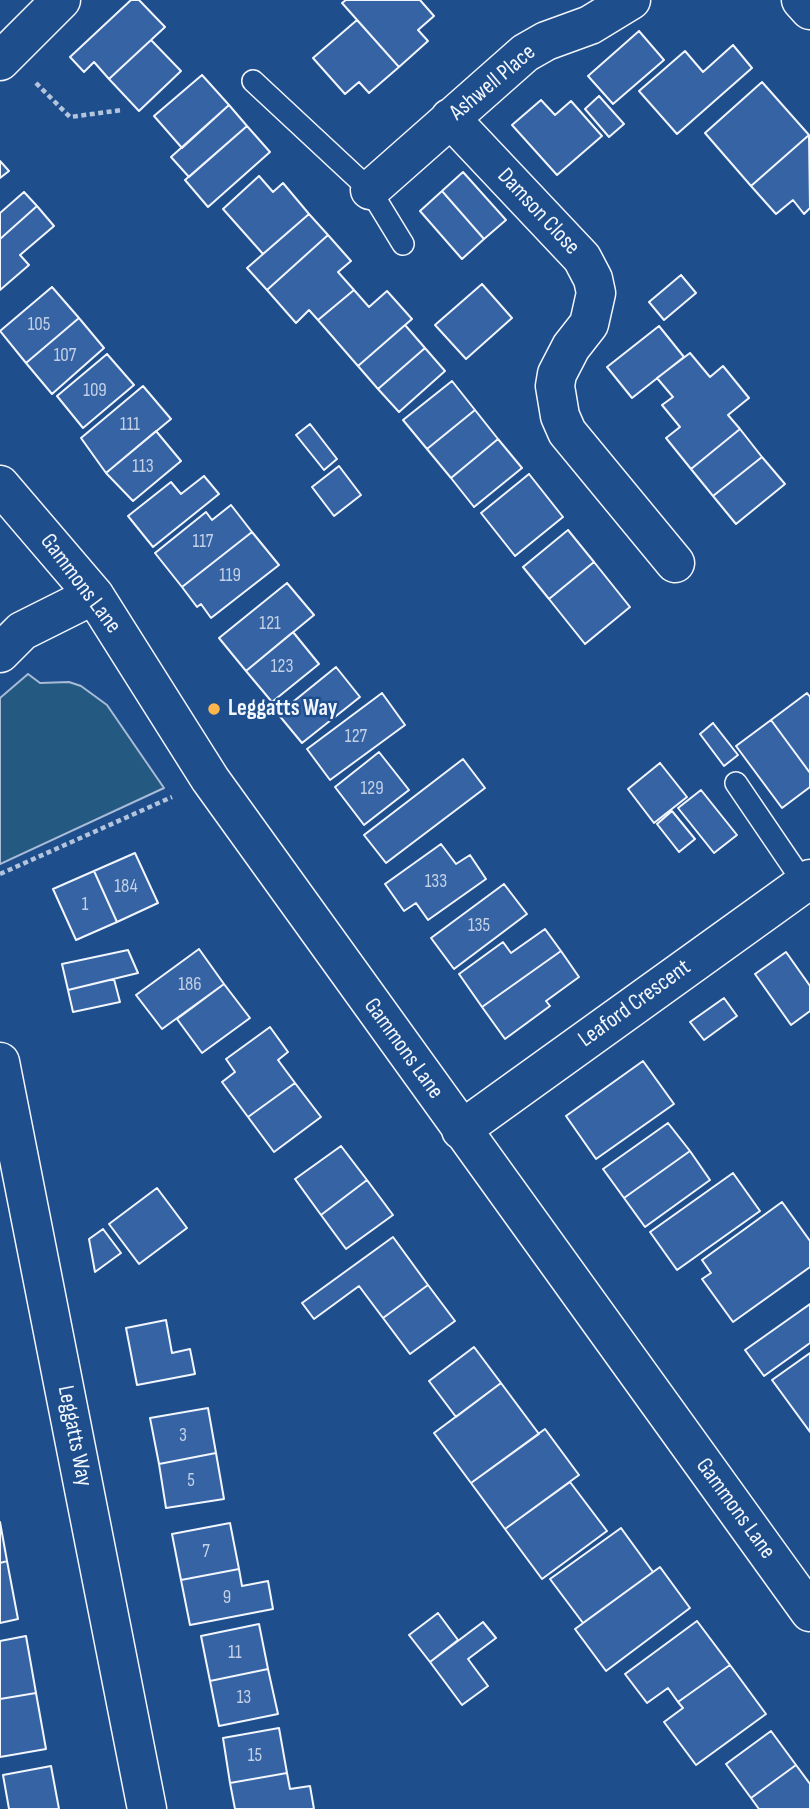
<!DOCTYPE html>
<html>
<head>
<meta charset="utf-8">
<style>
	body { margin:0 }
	canvas { display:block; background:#1f4e8c }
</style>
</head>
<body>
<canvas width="810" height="1809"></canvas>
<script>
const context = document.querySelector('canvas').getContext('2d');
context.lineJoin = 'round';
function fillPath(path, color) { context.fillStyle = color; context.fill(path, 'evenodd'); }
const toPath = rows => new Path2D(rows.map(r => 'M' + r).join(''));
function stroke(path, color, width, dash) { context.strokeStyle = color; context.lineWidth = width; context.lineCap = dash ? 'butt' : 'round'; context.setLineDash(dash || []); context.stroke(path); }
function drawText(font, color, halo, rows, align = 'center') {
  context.font = font + ' "Sofia Sans Condensed",sans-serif'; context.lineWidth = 5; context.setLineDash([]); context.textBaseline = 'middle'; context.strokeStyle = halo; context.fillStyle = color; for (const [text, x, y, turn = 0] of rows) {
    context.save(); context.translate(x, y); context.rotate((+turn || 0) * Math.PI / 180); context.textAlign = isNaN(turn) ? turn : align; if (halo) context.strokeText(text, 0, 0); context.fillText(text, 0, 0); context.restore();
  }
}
const green = toPath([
	[28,674,40,683,69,682,81,686,107,705,164,788,0,864,0,698,28,674]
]);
const building = toPath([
	[131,0,139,0,165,27,109,79,94,62,84,72,70,57,131,0],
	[346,0,420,0,434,16,418,30,428,41,399,67,342,3,346,0],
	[357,20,399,67,369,93,359,82,345,94,313,58,357,20],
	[639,31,664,60,613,104,588,76,639,31],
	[151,40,181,71,139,111,109,79,151,40],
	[733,45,752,68,677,134,639,91,685,51,703,72,733,45],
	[202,75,229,105,182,148,154,116,202,75],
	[762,82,809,135,751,186,705,133,762,82],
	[599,96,624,124,609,137,585,109,599,96],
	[541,100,555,115,571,101,602,136,557,175,512,125,541,100],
	[229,105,247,126,189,177,171,157,229,105],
	[247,126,270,152,208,207,185,180,247,126],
	[809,135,810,208,804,214,793,200,776,214,751,186,809,135],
	[0,161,9,171,0,178,0,161],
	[463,172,506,220,484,239,442,191,463,172],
	[259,176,273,192,283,183,309,214,263,254,223,209,259,176],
	[442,191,484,239,462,259,420,211,442,191],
	[24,192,37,206,0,239,0,213,24,192],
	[37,206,54,226,20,255,29,265,0,290,0,239,37,206],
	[309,214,328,235,267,290,247,268,309,214],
	[328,235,351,261,338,272,354,290,318,320,309,310,296,323,267,290,328,235],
	[681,275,696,293,664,320,649,302,681,275],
	[482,284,512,318,466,359,435,325,482,284],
	[52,287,79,318,26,363,0,331,52,287],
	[354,290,369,307,387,291,412,319,358,366,318,320,354,290],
	[79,318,104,348,52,394,26,363,79,318],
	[405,325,425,348,378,389,358,366,405,325],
	[659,326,684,357,632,398,607,367,659,326],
	[425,348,445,371,399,412,378,389,425,348],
	[690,353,710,377,723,366,749,398,728,415,740,429,691,469,666,438,680,427,662,405,673,397,657,378,690,353],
	[107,354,134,385,83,428,57,396,107,354],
	[452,381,475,410,427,449,403,420,452,381],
	[143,386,171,419,106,473,81,438,143,386],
	[475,410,498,439,451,478,427,449,475,410],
	[310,424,337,459,324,470,296,435,310,424],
	[740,429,762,457,713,496,691,469,740,429],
	[156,431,181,461,133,501,106,473,156,431],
	[498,439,522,468,474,507,451,478,498,439],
	[762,457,785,484,736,524,713,496,762,457],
	[339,466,361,495,334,516,312,487,339,466],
	[529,474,563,517,515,556,481,513,529,474],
	[204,476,219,494,153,547,128,516,171,482,181,494,204,476],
	[231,505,252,532,182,587,155,553,206,512,212,520,231,505],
	[568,530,594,562,549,599,523,567,568,530],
	[252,532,279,565,211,618,201,604,197,607,182,587,252,532],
	[594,562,630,607,585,644,549,599,594,562],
	[287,583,314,615,246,671,219,638,287,583],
	[293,632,319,664,272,702,246,671,293,632],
	[336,667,360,697,302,743,278,714,336,667],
	[382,693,405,725,330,780,307,749,382,693],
	[807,693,810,697,810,773,771,720,807,693],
	[771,720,810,773,810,787,782,808,736,746,771,720],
	[713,723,738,755,724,766,700,734,713,723],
	[379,752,409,790,364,825,335,787,379,752],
	[463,759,485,788,386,863,364,835,463,759],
	[660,763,687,797,654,823,628,789,660,763],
	[701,790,737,835,714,853,678,808,701,790],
	[672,811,695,839,679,852,657,824,672,811],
	[441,844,456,864,470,855,486,879,428,920,416,903,404,911,385,884,441,844],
	[135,853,158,903,117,922,94,871,135,853],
	[94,871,117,922,76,940,53,889,94,871],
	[504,884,527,914,454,969,431,938,504,884],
	[545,929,561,951,482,1007,459,974,503,942,511,953,545,929],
	[199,949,224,984,162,1029,136,995,199,949],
	[128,950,138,973,68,990,62,964,128,950],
	[561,951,579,977,546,1001,550,1006,505,1039,482,1007,561,951],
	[786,952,810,986,810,1011,791,1025,755,974,786,952],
	[114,979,120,1002,73,1012,68,990,114,979],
	[224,984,250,1018,202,1053,177,1019,224,984],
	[724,998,737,1016,704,1040,690,1022,724,998],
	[270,1027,288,1052,278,1060,295,1083,248,1117,222,1082,235,1072,226,1059,270,1027],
	[643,1061,674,1104,596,1159,566,1116,643,1061],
	[295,1083,321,1117,274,1152,248,1117,295,1083],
	[668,1123,690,1151,624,1198,603,1169,668,1123],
	[341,1146,367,1180,321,1215,295,1179,341,1146],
	[690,1151,710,1180,645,1227,624,1198,690,1151],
	[733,1173,760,1211,677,1270,650,1232,733,1173],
	[367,1180,393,1215,346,1249,321,1215,367,1180],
	[157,1188,187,1228,139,1264,109,1224,157,1188],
	[782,1202,810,1241,810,1267,733,1322,702,1279,711,1273,702,1260,782,1202],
	[103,1229,121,1253,95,1272,89,1239,103,1229],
	[393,1237,428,1285,383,1318,359,1286,314,1319,302,1303,393,1237],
	[428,1285,455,1321,410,1354,383,1318,428,1285],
	[810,1304,810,1343,764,1376,745,1350,810,1304],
	[166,1320,172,1353,190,1349,195,1374,137,1385,126,1328,166,1320],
	[474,1347,501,1383,456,1417,429,1381,474,1347],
	[810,1353,810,1432,772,1380,810,1353],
	[501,1383,539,1434,471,1483,434,1433,501,1383],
	[208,1408,216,1453,159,1464,150,1418,208,1408],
	[545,1429,579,1475,505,1529,471,1483,545,1429],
	[216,1453,224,1499,166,1508,159,1464,216,1453],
	[570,1482,607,1531,542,1579,505,1529,570,1482],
	[0,1522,7,1561,0,1563,0,1522],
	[230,1523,239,1569,181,1580,172,1534,230,1523],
	[621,1528,653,1572,583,1623,550,1579,621,1528],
	[7,1561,18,1619,0,1623,0,1563,7,1561],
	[660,1567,690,1608,606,1671,575,1629,660,1567],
	[239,1569,242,1586,268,1581,273,1609,190,1625,181,1580,239,1569],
	[438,1613,458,1640,430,1662,409,1635,438,1613],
	[697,1621,730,1665,678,1702,668,1688,647,1703,625,1674,697,1621],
	[483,1622,496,1638,468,1659,488,1686,462,1705,430,1662,483,1622],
	[259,1624,268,1669,210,1681,201,1636,259,1624],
	[26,1636,36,1693,0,1699,0,1641,26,1636],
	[730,1665,766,1714,696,1765,664,1722,683,1708,678,1702,730,1665],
	[268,1669,278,1714,219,1726,210,1681,268,1669],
	[36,1693,46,1749,0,1757,0,1699,36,1693],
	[279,1728,287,1773,230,1783,223,1738,279,1728],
	[771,1731,796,1765,751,1798,726,1764,771,1731],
	[796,1765,810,1784,810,1809,759,1809,751,1798,796,1765],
	[51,1766,59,1809,9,1809,3,1775,51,1766],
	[287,1773,290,1789,310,1786,314,1809,235,1809,230,1783,287,1773]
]);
const path = toPath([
	[36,83,70,117,122,110],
	[0,874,172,797]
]);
const service = toPath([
	[253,81,370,190,403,244],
	[736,783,804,883]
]);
const minor = toPath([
	[801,0,810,10],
	[0,61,61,0],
	[450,118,582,258,593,279,596,293,589,324,571,347,557,374,555,386,560,416,567,432,675,563],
	[370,190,525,53,546,41,590,25,631,0],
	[0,485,94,595,210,779,810,1612],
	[0,653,22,631,94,595],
	[0,1062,147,1809],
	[461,1130,810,879]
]);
const markers = [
	[214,709,7,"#ffb74d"]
];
const numberNames = [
	["105",39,325],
	["107",65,356],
	["109",95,391],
	["111",130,425],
	["113",143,467],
	["117",203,542],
	["119",230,576],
	["121",270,624],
	["123",282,667],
	["127",356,737],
	["129",372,789],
	["133",436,882],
	["184",126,887],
	["1",85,905],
	["135",479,926],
	["186",190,985],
	["3",183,1436],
	["5",191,1481],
	["7",206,1552],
	["9",227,1598],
	["11",235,1653],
	["13",244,1698],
	["15",255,1756]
];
const streetNames = [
	["Ashwell Place",493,83,-40],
	["Damson Close",538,212,47],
	["Gammons Lane",80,584,53],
	["Leaford Crescent",635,1004,-36],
	["Gammons Lane",403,1049,54],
	["Leggatts Way",74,1436,79],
	["Gammons Lane",735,1509,54]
];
const poiNames = [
	["Leggatts Way",228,709]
];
fillPath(green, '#245a82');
stroke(green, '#a8bbd7', 2);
fillPath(building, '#3563a3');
stroke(building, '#f2f6ff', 2);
stroke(service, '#f2f6ff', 24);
stroke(minor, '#f2f6ff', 41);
stroke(path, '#b3c4dc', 4.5, [5, 3.5]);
stroke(service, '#1f4e8c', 21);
stroke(minor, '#1f4e8c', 38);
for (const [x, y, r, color] of markers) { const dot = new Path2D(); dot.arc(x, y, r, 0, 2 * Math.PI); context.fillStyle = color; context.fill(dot); stroke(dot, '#1f4e8c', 2.5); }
drawText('19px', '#c3d1e8', null, numberNames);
drawText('23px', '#f2f6ff', '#1f4e8c', streetNames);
drawText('bold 23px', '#f2f6ff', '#1f4e8c', poiNames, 'left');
</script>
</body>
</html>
